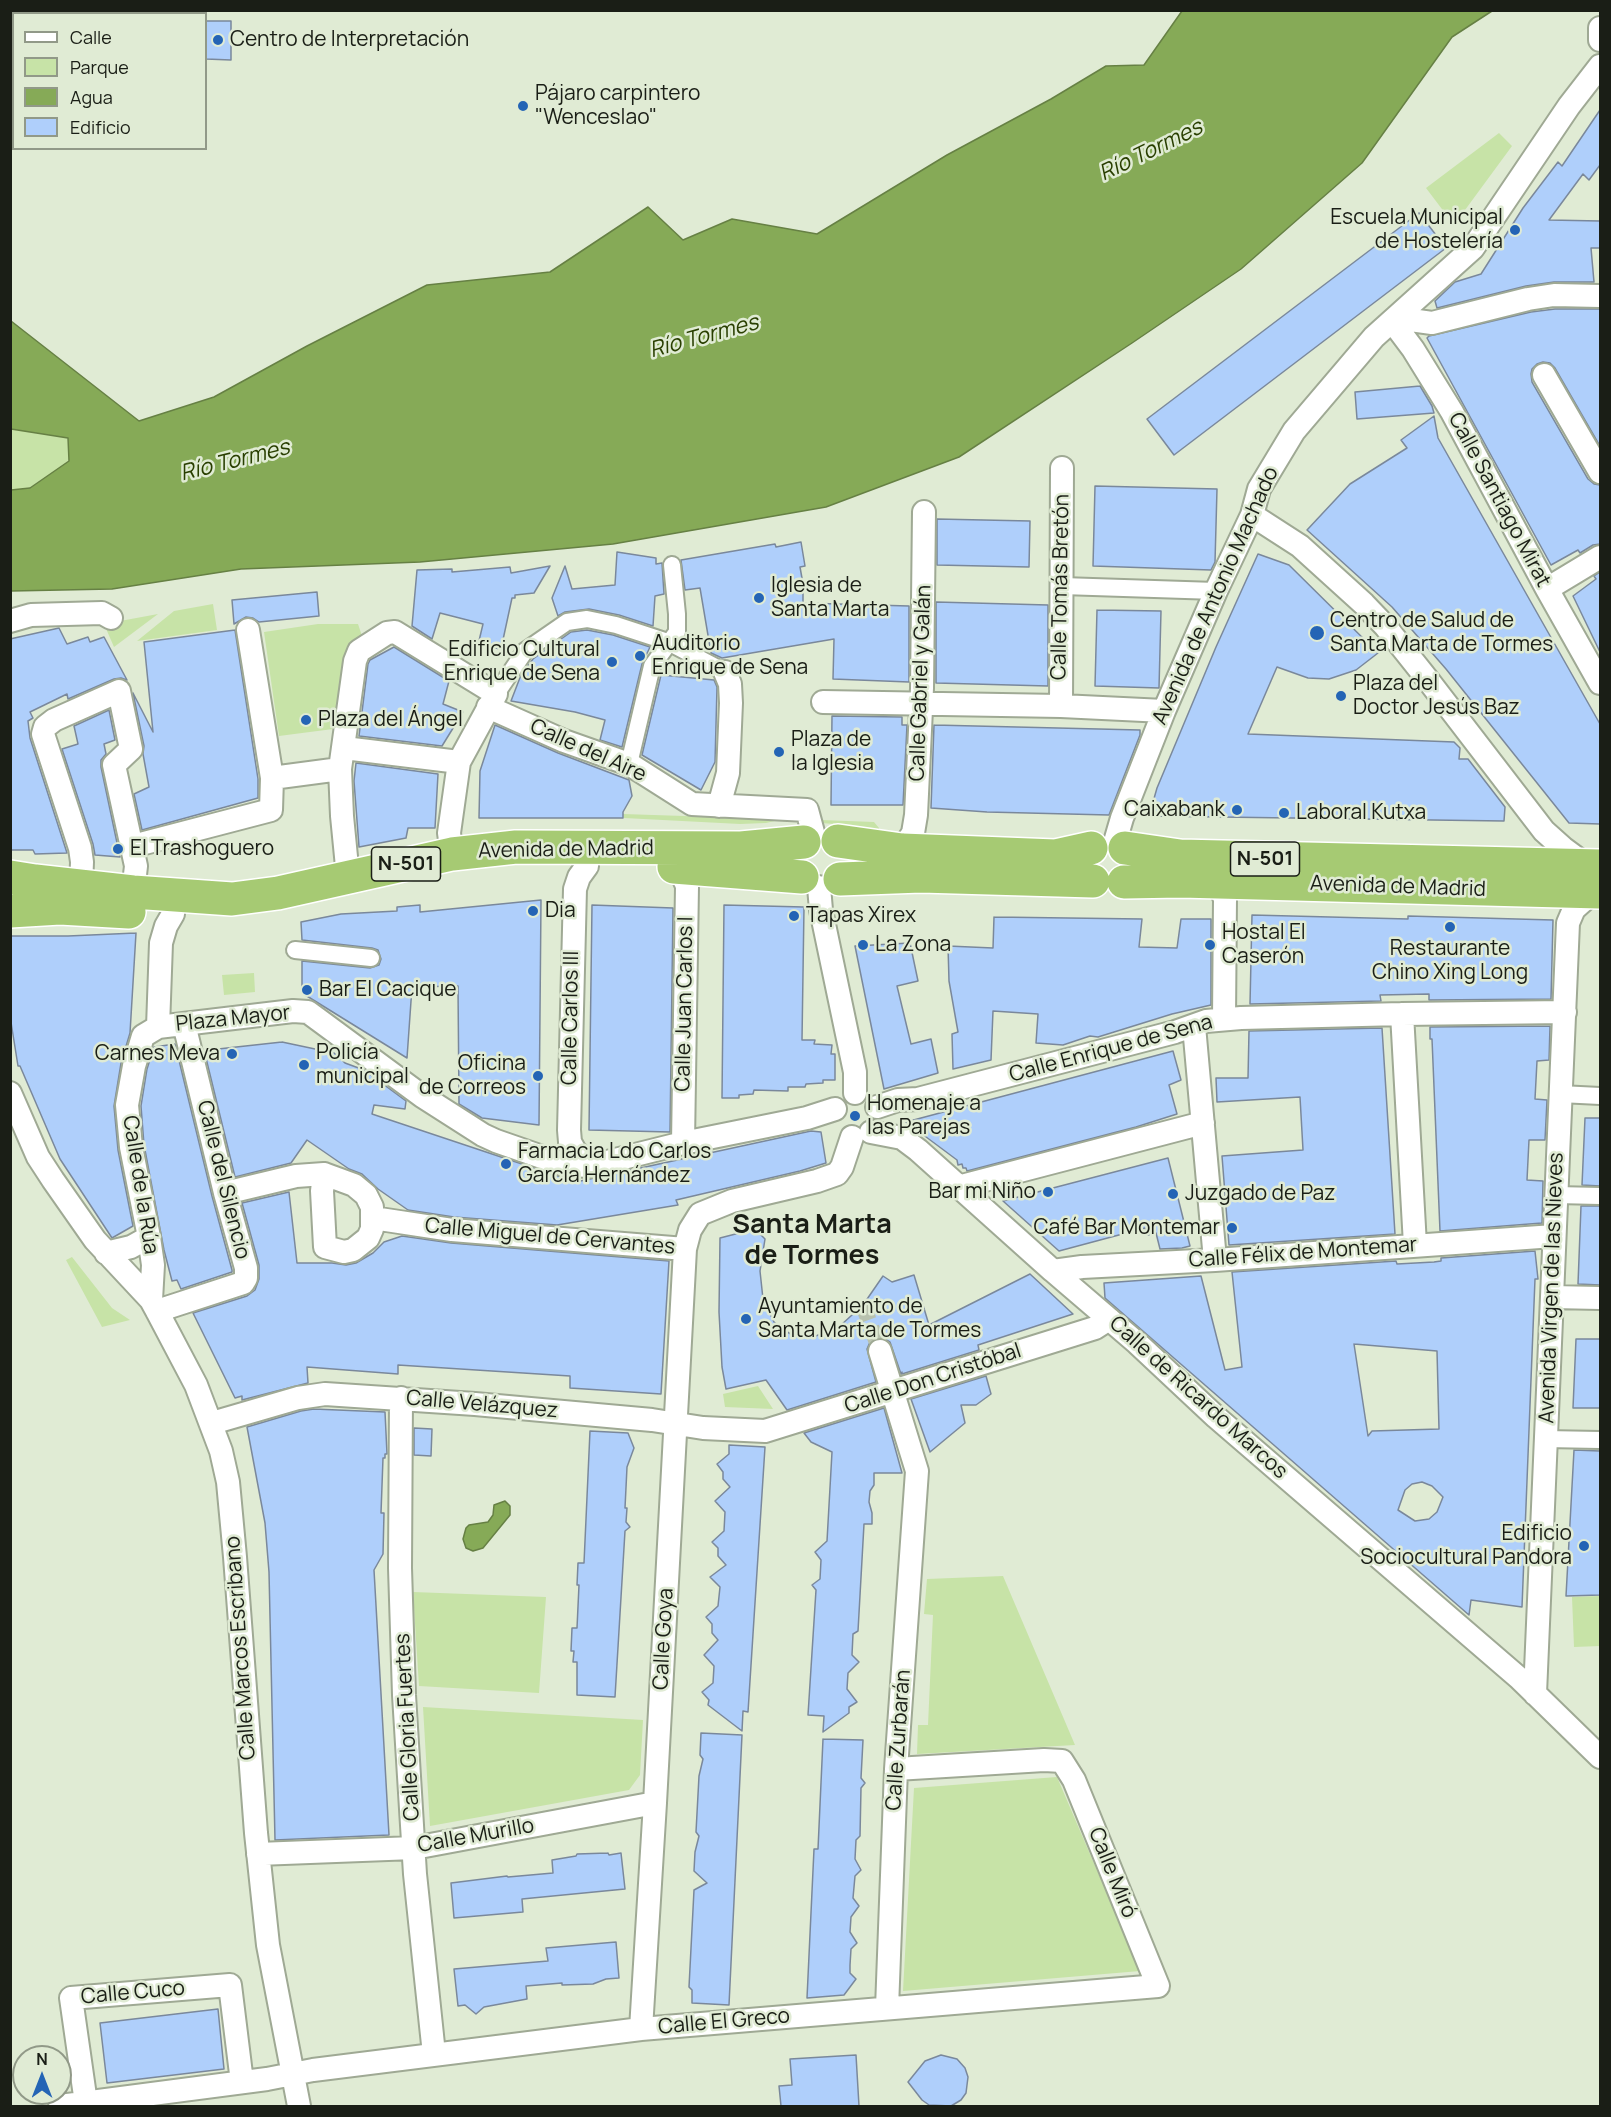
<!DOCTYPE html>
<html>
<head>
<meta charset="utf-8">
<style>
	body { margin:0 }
	#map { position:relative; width:1611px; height:2117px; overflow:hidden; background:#e0ebd4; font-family:Manrope,sans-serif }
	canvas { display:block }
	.frame { position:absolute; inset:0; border:12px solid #1a1e16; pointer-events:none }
	.legend { position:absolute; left:12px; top:12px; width:195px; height:138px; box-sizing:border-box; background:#e0ebd4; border:2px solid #919988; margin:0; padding:8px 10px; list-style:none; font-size:18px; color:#1a1e16 }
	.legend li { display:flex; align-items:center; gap:12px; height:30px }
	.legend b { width:30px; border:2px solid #919988 }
	.north { position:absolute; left:12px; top:2045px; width:60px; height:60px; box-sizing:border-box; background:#e0ebd4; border:2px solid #919988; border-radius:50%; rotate:0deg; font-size:16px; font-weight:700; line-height:24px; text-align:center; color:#1a1e16 }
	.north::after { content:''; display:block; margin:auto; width:21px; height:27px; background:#2464b5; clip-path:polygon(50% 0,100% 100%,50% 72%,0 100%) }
</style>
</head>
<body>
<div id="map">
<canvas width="1611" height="2117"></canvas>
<div class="frame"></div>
<ul class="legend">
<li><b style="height:8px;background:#fff"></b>Calle</li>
<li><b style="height:16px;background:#c7e3a7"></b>Parque</li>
<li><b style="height:16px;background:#86aa57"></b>Agua</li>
<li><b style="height:16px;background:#afcffb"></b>Edificio</li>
</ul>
<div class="north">N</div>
</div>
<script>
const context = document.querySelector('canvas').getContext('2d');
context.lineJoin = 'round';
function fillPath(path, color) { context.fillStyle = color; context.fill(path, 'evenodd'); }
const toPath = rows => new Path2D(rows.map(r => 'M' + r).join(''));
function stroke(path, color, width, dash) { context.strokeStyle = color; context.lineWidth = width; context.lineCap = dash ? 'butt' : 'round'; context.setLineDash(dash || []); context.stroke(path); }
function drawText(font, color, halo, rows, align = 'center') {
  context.font = font + ' Manrope,sans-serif'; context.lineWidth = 5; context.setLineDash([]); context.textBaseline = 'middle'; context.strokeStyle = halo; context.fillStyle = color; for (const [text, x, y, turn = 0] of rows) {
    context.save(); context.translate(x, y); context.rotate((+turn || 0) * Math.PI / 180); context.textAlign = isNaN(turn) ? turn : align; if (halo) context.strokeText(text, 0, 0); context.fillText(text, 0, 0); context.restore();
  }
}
const green = toPath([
	[1499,133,1512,146,1454,225,1426,188],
	[10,429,68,438,69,462,30,488,11,490],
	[213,604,217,630,137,641,174,611],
	[158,614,114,647,104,624],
	[318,624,358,624,363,639,349,645,338,725,333,729,279,736,264,632],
	[623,814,745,818,745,815,792,817,766,823,740,824,624,818],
	[821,820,874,822,879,828,879,839,848,825,821,823],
	[254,973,255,992,224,995,222,975],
	[72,1257,112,1308,130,1320,102,1327,66,1260],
	[758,1386,773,1409,725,1407,723,1394],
	[1003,1576,1075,1745,917,1754,918,1725,928,1725,933,1615,924,1614,927,1579],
	[413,1592,546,1597,539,1693,419,1686],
	[1600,1596,1600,1646,1574,1647,1572,1597],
	[423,1707,643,1720,640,1775,629,1790,430,1826],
	[1057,1777,1140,1971,903,1991,914,1788]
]);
const water = toPath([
	[1182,11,1492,11,1452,37,1362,163,1241,269,1132,343,959,457,826,507,613,544,420,562,241,569,112,589,11,591,11,490,30,488,69,461,68,438,11,429,11,321,139,421,214,397,307,346,427,285,550,272,648,207,683,240,732,219,817,234,947,155,1051,99,1106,66,1144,65,1182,11],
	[505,1501,510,1506,510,1515,483,1548,473,1551,466,1548,463,1539,466,1528,469,1525,488,1522,493,1515,494,1505,505,1501]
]);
const building = toPath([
	[206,21,231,21,231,60,206,59,206,21],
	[1600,110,1600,165,1589,180,1583,174,1549,220,1600,221,1600,248,1591,248,1594,282,1554,282,1526,286,1437,308,1435,301,1455,282,1481,274,1523,208,1558,162,1562,166,1600,110],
	[1419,213,1446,248,1174,455,1147,419,1419,213],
	[1555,309,1600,309,1600,446,1555,368,1550,363,1543,362,1537,364,1532,369,1531,374,1532,382,1588,479,1594,484,1600,485,1600,544,1593,545,1580,553,1578,550,1551,565,1427,338,1429,336,1531,312,1555,309],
	[1420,386,1432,406,1434,413,1357,419,1355,392,1420,386],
	[1434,416,1438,438,1600,724,1600,824,1569,823,1446,669,1392,607,1307,530,1350,484,1407,448,1401,440,1434,416],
	[1095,486,1217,489,1215,562,1211,570,1093,566,1095,486],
	[937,519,1030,521,1029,567,937,565,937,519],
	[801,542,805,566,800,567,803,584,803,603,909,606,909,682,833,679,834,639,722,658,711,653,700,588,685,590,681,560,775,544,776,547,801,542],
	[617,552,656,558,656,564,662,563,664,594,655,596,653,626,619,615,589,609,565,612,558,616,552,598,565,566,572,589,615,585,617,552],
	[1258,554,1289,565,1378,653,1356,670,1329,679,1308,678,1277,667,1248,734,1454,742,1460,748,1459,759,1468,759,1505,807,1504,821,1149,816,1157,788,1216,647,1258,554],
	[550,566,534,593,515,595,515,598,512,598,501,649,478,645,483,624,440,613,432,639,412,626,417,570,452,569,452,572,510,567,511,573,550,566],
	[1600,572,1600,652,1573,596,1596,579,1594,576,1600,572],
	[317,592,319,616,259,622,253,618,246,617,234,624,232,600,317,592],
	[936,602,1048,605,1048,686,936,683,936,602],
	[1097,610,1161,611,1159,688,1095,686,1097,610],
	[59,628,67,644,88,637,90,642,104,637,127,680,121,678,114,679,68,699,67,694,30,712,33,718,28,721,30,738,67,853,35,854,33,850,10,850,10,639,59,628],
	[235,630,258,779,258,798,142,830,134,794,149,787,143,754,144,746,133,693,153,732,144,642,235,630],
	[587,630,613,635,650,647,642,664,622,747,600,740,605,720,575,712,511,701,521,675,533,659,571,632,587,630],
	[394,647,449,681,443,704,463,712,442,746,359,736,368,664,370,660,394,647],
	[661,675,714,680,717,687,715,762,701,790,642,755,661,675],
	[109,710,115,740,104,744,106,754,101,760,101,767,120,857,95,855,93,844,62,749,78,744,74,726,109,710],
	[832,716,902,717,902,725,907,725,903,805,831,805,832,716],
	[495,725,558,753,629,780,632,796,623,812,623,818,479,818,480,771,495,725],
	[934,725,1140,730,1140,735,1109,815,987,812,931,808,934,725],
	[356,763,438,774,435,828,408,828,406,838,359,847,354,781,356,763],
	[541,900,539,1125,482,1118,459,1104,458,986,412,987,407,1058,302,993,302,961,370,968,379,965,381,959,378,950,372,948,302,940,301,922,341,914,397,911,397,907,420,905,420,912,541,900],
	[592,905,673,908,670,1132,589,1130,592,905],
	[724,905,804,907,802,1040,815,1040,814,1044,832,1045,831,1054,835,1054,835,1080,823,1080,823,1083,806,1084,805,1087,788,1087,788,1091,754,1090,753,1094,739,1095,739,1098,722,1098,724,905],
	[1252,915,1408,919,1408,916,1553,920,1551,999,1429,1000,1429,994,1380,995,1381,1001,1250,1004,1252,915],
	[994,917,1142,919,1139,947,1177,948,1181,919,1211,919,1211,1005,1172,1014,1098,1037,1090,1036,1063,1045,1036,1043,1038,1014,993,1011,991,1060,953,1069,952,1034,958,1032,949,981,948,946,993,948,994,917],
	[136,933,130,1033,121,1063,114,1106,118,1150,133,1226,112,1238,60,1159,20,1066,18,1066,10,1016,10,936,68,936,136,933],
	[910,943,918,981,897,986,911,1044,931,1039,938,1073,884,1089,855,946,910,943],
	[1550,1026,1549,1060,1537,1061,1535,1099,1547,1100,1545,1140,1529,1140,1527,1180,1543,1181,1542,1223,1440,1231,1432,1039,1430,1039,1430,1027,1550,1026],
	[1382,1028,1395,1234,1229,1245,1222,1156,1303,1150,1300,1097,1217,1102,1216,1078,1248,1078,1249,1031,1382,1028],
	[282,1042,334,1053,345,1063,364,1070,406,1101,405,1109,374,1105,372,1114,576,1182,811,1131,821,1132,826,1163,800,1171,676,1200,678,1205,557,1225,454,1217,408,1210,378,1189,362,1174,349,1169,307,1140,291,1163,235,1177,205,1054,209,1050,282,1042],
	[175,1044,212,1196,232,1270,232,1272,181,1289,177,1280,172,1281,164,1250,144,1145,141,1106,147,1069,154,1047,175,1044],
	[1173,1051,1181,1080,1169,1085,1177,1114,1136,1127,967,1171,966,1168,963,1168,962,1164,958,1165,957,1160,906,1122,1173,1051],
	[1585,1118,1600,1118,1600,1186,1582,1185,1585,1118],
	[1168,1158,1190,1246,1182,1248,1160,1249,1156,1233,1148,1235,1145,1228,1059,1251,1003,1201,1168,1158],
	[289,1192,297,1263,332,1263,346,1265,356,1263,373,1253,384,1242,402,1236,451,1243,669,1261,661,1394,570,1388,570,1376,398,1365,398,1374,307,1367,308,1383,242,1400,242,1396,235,1398,193,1313,247,1296,255,1290,259,1279,259,1265,242,1203,289,1192],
	[1581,1206,1600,1206,1600,1285,1578,1284,1581,1206],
	[755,1229,765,1239,760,1271,763,1299,774,1322,784,1330,794,1336,805,1337,816,1336,841,1325,863,1305,883,1276,892,1282,914,1275,929,1325,1030,1274,1073,1314,978,1345,979,1350,902,1374,902,1372,901,1374,890,1342,884,1338,875,1338,870,1342,867,1349,876,1382,787,1410,766,1380,726,1389,722,1367,719,1312,720,1238,755,1229],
	[1535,1251,1538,1279,1535,1279,1522,1607,1471,1600,1469,1615,1105,1298,1104,1283,1201,1276,1225,1370,1242,1367,1232,1272,1396,1261,1397,1264,1434,1262,1441,1261,1441,1258,1535,1251],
	[1354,1344,1437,1351,1439,1429,1372,1431,1368,1436,1354,1344],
	[1422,1482,1432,1486,1443,1497,1437,1512,1429,1519,1415,1521,1398,1510,1405,1490,1412,1484,1422,1482],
	[1576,1339,1600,1339,1600,1408,1573,1408,1576,1339],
	[986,1376,991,1394,976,1405,961,1405,965,1423,930,1452,911,1399,986,1376],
	[884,1408,902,1473,874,1473,874,1485,870,1491,869,1502,872,1513,872,1524,864,1524,858,1631,853,1634,852,1655,859,1662,848,1673,847,1689,857,1702,849,1707,849,1713,823,1732,824,1716,808,1715,816,1590,812,1585,820,1579,821,1560,815,1552,827,1541,832,1452,811,1442,804,1433,884,1408],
	[314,1409,385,1412,387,1454,385,1454,385,1458,383,1458,381,1513,384,1513,383,1554,374,1570,389,1835,275,1840,269,1572,265,1523,247,1427,301,1411,314,1409],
	[414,1428,432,1429,431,1456,414,1455,414,1428],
	[590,1431,628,1433,634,1448,627,1467,625,1508,627,1508,626,1522,630,1527,625,1531,615,1697,577,1695,577,1662,573,1662,574,1651,571,1651,572,1628,577,1628,579,1585,577,1585,578,1563,584,1563,590,1431],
	[729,1445,765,1447,748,1712,743,1711,742,1731,708,1705,709,1700,702,1692,713,1683,714,1666,704,1655,718,1640,712,1633,712,1624,706,1617,718,1606,720,1587,710,1577,726,1565,718,1556,718,1548,712,1542,724,1531,725,1512,715,1501,730,1487,723,1479,723,1472,717,1464,729,1454,729,1445],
	[1574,1450,1600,1451,1600,1595,1566,1596,1574,1450],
	[701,1733,742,1735,729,2005,692,2003,692,1990,689,1987,694,1890,707,1883,694,1871,695,1852,699,1836,696,1832,699,1776,703,1759,700,1755,701,1733],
	[823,1739,863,1740,861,1778,865,1783,861,1788,860,1836,856,1840,855,1859,861,1870,855,1876,853,1898,859,1906,851,1917,850,1932,857,1943,851,1949,850,1965,850,1973,856,1979,844,1995,807,1998,814,1849,818,1849,823,1739],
	[608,1853,609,1855,621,1853,625,1889,522,1899,523,1912,454,1918,451,1883,507,1876,508,1877,553,1873,552,1860,576,1856,577,1854,608,1853],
	[616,1942,619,1978,606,1979,593,1984,562,1985,562,1983,526,1986,527,1999,484,2007,476,2014,465,2005,458,2006,454,1969,548,1961,546,1948,616,1942],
	[218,2009,224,2069,107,2083,100,2023,218,2009],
	[856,2055,859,2106,781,2106,779,2086,792,2085,790,2059,856,2055],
	[941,2055,957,2059,965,2068,968,2077,966,2093,961,2100,951,2106,929,2105,922,2100,908,2082,925,2061,941,2055]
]);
const pedestrianTunnel = toPath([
	[863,1305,880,1351]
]);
const pedestrian = toPath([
	[1062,586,1216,591],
	[496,694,525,651,567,622,587,619,616,625,668,642,725,672],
	[629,764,652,666,677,632,677,614,672,565],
	[295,950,371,958],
	[1560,1094,1600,1096],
	[1556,1195,1600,1196],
	[1545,1439,1600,1440]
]);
const minor = toPath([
	[1600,28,1600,40],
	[1396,318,1432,323,1528,299,1554,295,1600,296],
	[1392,321,1413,349,1452,412,1547,589,1600,683],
	[1544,375,1600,472],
	[1252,515,1300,546,1364,604,1385,626,1428,680,1544,831,1563,848,1586,865],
	[1547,589,1600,557],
	[10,621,31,615,102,613,111,618],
	[248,630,272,778,340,769,355,661,359,651,387,633,395,632,496,694,459,762,449,833,452,854],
	[823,702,1061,706,1164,711],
	[1061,706,1062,468],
	[488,707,564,741,629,764,692,804,807,810,814,836],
	[344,748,459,762],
	[340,769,342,816,348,877],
	[719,806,728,773,731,703,730,684,725,672],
	[1115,842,1122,818,1164,711,1216,591,1252,515,1259,489,1294,431,1374,337,1473,248,1569,106,1600,66],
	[133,846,271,810,272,778],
	[902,850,913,833,916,815,922,688,924,512],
	[587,866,579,877,575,889,569,1130,570,1142,575,1151,591,1166],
	[679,867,687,886,683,1143],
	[1218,882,1225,899,1224,1019],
	[81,886,82,862,80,848,43,734,45,727,54,720,119,691,131,749,114,765,136,866,133,892],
	[819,887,821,910,855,1072,855,1093],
	[1402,1014,1415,1245],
	[1194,1026,1215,1260],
	[158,1027,161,943,166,926,173,914],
	[10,1093,38,1157,53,1180,95,1240,151,1300,157,1311,196,1385,221,1451,228,1482,235,1557,256,1833,268,1945,299,2106],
	[877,1107,898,1100,918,1099,1175,1032,1206,1021,1241,1018,1402,1014,1565,1012],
	[871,1132,902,1138,918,1150,1053,1271,1137,1343,1216,1417,1519,1678,1600,1757],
	[324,1174,354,1185,366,1195,372,1207,372,1229,368,1238,353,1250,344,1252,325,1247,322,1191,324,1174],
	[958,1187,1203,1123],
	[225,1193,296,1176,324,1174],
	[373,1218,452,1230,685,1249],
	[106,1253,131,1247,149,1237],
	[1053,1271,1082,1267,1215,1260,1554,1236],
	[1552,1297,1600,1298],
	[151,1300,153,1265,149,1237,131,1147,127,1105,134,1066,143,1036,158,1027,293,1011,308,1012,422,1096,483,1135,496,1141,565,1165,591,1166,683,1143,807,1118,835,1109],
	[157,1311,243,1283,246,1278,246,1268,225,1193,184,1024],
	[880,1351,917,1471,896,1769,887,2008],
	[401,1398,400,1568,404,1695,415,1874,434,2054],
	[212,1423,298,1398,325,1394,475,1404,652,1420,703,1428,765,1431,1095,1328,1109,1319],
	[1535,1694,1568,923,1574,909,1594,891],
	[258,1854,414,1848,655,1803],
	[641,2029,655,1803,685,1249,690,1230,700,1214,732,1201,817,1181,837,1174,842,1167,852,1137],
	[86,2103,71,1998,230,1985,242,2082],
	[60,2106,267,2079,313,2070,641,2029,1158,1986,1074,1780,1062,1761,1044,1760,896,1769]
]);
const trunk = toPath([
	[838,841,902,850,1055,856,1091,848],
	[1125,848,1180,856,1600,866],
	[674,867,802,877],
	[10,877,35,881,133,892,232,899,278,893,452,854,516,847,741,848,804,842],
	[840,879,921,876,1093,881],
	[1124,882,1181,881,1600,892],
	[10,911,60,908,129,912]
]);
const markers = [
	[218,40,6,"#2464b5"],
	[523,106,6,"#2464b5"],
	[1515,230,6,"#2464b5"],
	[759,598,6,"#2464b5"],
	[1317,633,8,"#2464b5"],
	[640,656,6,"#2464b5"],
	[612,662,6,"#2464b5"],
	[1341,696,6,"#2464b5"],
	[306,720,6,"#2464b5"],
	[779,752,6,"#2464b5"],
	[1237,810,6,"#2464b5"],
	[1284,813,6,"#2464b5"],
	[118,849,6,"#2464b5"],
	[533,911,6,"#2464b5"],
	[794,916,6,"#2464b5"],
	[1450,927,6,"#2464b5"],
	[863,945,6,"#2464b5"],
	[1210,945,6,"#2464b5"],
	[307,990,6,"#2464b5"],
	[232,1054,6,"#2464b5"],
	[304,1065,6,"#2464b5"],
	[538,1076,6,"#2464b5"],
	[855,1116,6,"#2464b5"],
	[506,1164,6,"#2464b5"],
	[1048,1192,6,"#2464b5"],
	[1173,1194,6,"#2464b5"],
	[1232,1228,6,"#2464b5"],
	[746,1319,6,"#2464b5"],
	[1584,1546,6,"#2464b5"]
];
const shields = [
	[1265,859,69],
	[406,864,69]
];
const shieldNames = [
	["N-501",1265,859],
	["N-501",406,864]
];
const poiNames = [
	["Centro de Interpretación",230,40],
	["Pájaro carpintero",535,94],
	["\"Wenceslao\"",535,118],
	["Escuela Municipal",1503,218,"right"],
	["de Hostelería",1503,242,"right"],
	["Iglesia de",771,586],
	["Santa Marta",771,610],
	["Centro de Salud de",1330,621],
	["Santa Marta de Tormes",1330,645],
	["Auditorio",652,644],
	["Enrique de Sena",652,668],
	["Edificio Cultural",600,650,"right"],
	["Enrique de Sena",600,674,"right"],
	["Plaza del",1353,684],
	["Doctor Jesús Baz",1353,708],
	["Plaza del Ángel",318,720],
	["Plaza de",791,740],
	["la Iglesia",791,764],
	["Caixabank",1225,810,"right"],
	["Laboral Kutxa",1296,813],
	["El Trashoguero",130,849],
	["Dia",545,911],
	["Tapas Xirex",806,916],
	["Hostal El",1222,933],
	["Caserón",1222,957],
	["La Zona",875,945],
	["Restaurante",1450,949,"center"],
	["Chino Xing Long",1450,973,"center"],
	["Bar El Cacique",319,990],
	["Policía",316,1053],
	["municipal",316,1077],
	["Carnes Meva",220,1054,"right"],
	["Oficina",526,1064,"right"],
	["de Correos",526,1088,"right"],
	["Homenaje a",867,1104],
	["las Parejas",867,1128],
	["Farmacia Ldo Carlos",518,1152],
	["García Hernández",518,1176],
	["Bar mi Niño",1036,1192,"right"],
	["Juzgado de Paz",1185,1194],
	["Café Bar Montemar",1220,1228,"right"],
	["Ayuntamiento de",758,1307],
	["Santa Marta de Tormes",758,1331],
	["Edificio",1572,1534,"right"],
	["Sociocultural Pandora",1572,1558,"right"]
];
const streetNames = [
	["Calle Santiago Mirat",1499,500,62],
	["Calle Tomás Bretón",1061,587,-89],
	["Avenida de Antonio Machado",1216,596,-66],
	["Calle Gabriel y Galán",921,683,-88],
	["Calle del Aire",588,751,24],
	["Avenida de Madrid",566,850,-1],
	["Avenida de Madrid",1398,887,2],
	["Calle Juan Carlos I",685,1004,-89],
	["Calle Carlos III",571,1018,-89],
	["Plaza Mayor",233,1019,-6],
	["Calle Enrique de Sena",1111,1049,-15],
	["Calle del Silencio",223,1180,76],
	["Calle de la Rúa",140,1185,81],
	["Calle Miguel de Cervantes",550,1237,5],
	["Calle Félix de Montemar",1303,1253,-4],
	["Avenida Virgen de las Nieves",1552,1288,-88],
	["Calle Don Cristóbal",933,1379,-18],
	["Calle de Ricardo Marcos",1198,1398,42],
	["Calle Velázquez",482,1405,5],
	["Calle Goya",664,1639,-87],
	["Calle Marcos Escribano",241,1648,-94],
	["Calle Gloria Fuertes",408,1727,-93],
	["Calle Zurbarán",899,1740,-86],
	["Calle Murillo",476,1836,-10],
	["Calle Miró",1112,1873,68],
	["Calle Cuco",133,1993,-5],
	["Calle El Greco",724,2022,-5]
];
const waterNames = [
	["Río Tormes",1151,151,-26],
	["Río Tormes",704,337,-15],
	["Río Tormes",235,461,-14]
];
const districtNames = [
	["Santa Marta",812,1225],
	["de Tormes",812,1256]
];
fillPath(green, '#c7e3a7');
fillPath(water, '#86aa57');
stroke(water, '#668044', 1.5);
fillPath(building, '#afcffb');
stroke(building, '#7a889b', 1.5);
stroke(pedestrianTunnel, '#b8c2ae', 16, [16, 8]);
stroke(pedestrian, '#9fa994', 20);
stroke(minor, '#9fa994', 26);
stroke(trunk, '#fff', 36);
stroke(pedestrian, '#fff', 16);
stroke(minor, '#fff', 22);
stroke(trunk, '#a6ca73', 33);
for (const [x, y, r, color] of markers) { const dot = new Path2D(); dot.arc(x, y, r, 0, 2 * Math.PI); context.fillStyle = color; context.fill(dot); stroke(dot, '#e0ebd4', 2); }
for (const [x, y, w] of shields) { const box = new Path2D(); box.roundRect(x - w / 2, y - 17, w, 34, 4.5); context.fillStyle = '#e0ebd4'; context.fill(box); stroke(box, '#1a1e16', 1.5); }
drawText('bold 20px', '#1a1e16', null, shieldNames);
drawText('21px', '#1a1e16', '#e0ebd4', poiNames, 'left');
drawText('21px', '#1a1e16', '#e0ebd4', streetNames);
drawText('italic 22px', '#293f00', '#e0ebd4', waterNames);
drawText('bold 27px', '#1a1e16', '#e0ebd4', districtNames);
</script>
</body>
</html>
